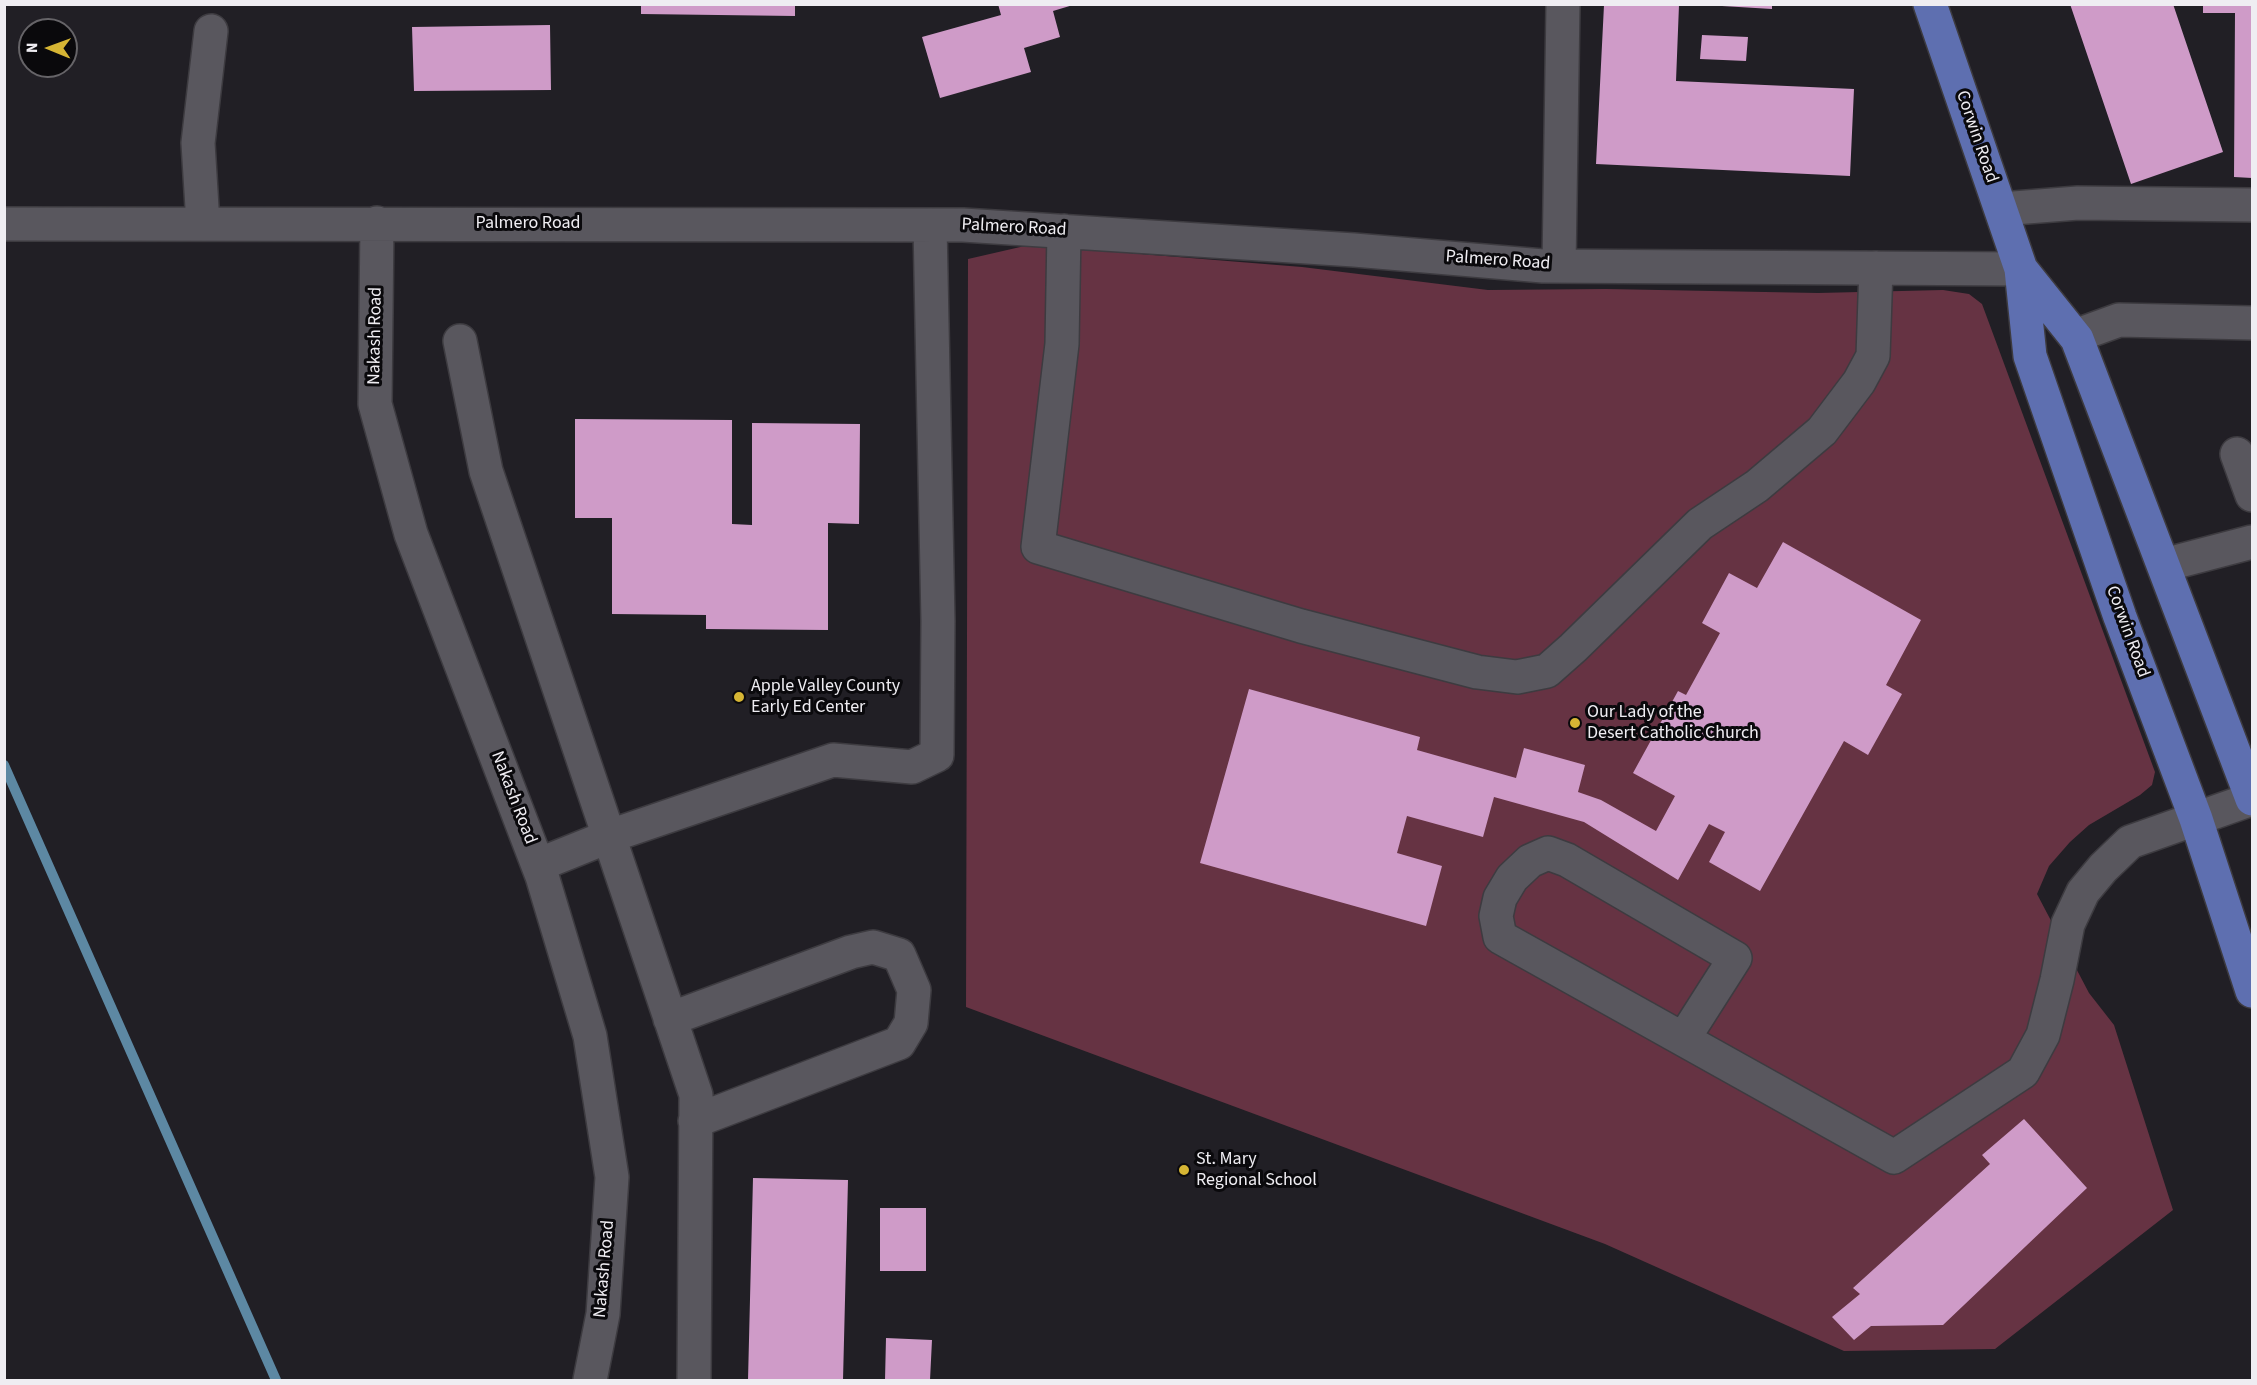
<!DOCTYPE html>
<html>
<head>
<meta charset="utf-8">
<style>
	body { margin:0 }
	#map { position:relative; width:2257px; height:1385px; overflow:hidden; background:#211f25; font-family:"Source Sans 3",sans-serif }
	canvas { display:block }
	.frame { position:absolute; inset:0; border:6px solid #efedf2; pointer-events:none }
	.north { position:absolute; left:18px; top:18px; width:60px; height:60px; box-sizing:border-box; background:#0a090c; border:2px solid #666468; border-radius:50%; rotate:271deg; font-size:16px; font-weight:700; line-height:24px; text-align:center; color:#efedf2 }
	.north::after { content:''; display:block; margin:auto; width:21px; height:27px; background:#d6b534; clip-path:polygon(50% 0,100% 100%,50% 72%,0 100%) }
</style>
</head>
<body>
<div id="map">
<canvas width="2257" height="1385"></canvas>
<div class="frame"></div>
<div class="north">N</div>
</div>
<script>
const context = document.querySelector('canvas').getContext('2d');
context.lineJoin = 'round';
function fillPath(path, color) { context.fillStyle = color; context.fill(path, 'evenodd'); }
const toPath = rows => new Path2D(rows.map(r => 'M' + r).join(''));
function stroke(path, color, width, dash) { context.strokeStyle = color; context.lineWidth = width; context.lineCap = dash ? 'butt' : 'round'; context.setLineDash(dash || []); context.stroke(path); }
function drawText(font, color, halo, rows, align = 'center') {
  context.font = font + ' "Source Sans 3",sans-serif'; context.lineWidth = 6; context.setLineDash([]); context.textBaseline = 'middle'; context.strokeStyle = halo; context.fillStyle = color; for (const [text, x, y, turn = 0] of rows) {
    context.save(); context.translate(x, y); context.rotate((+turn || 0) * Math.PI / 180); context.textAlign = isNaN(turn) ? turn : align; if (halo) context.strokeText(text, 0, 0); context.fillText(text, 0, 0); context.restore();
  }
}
const green = toPath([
	[1029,245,1302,267,1488,290,1606,289,1818,293,1943,290,1969,294,1982,304,2155,772,2152,785,2140,795,2089,825,2070,842,2049,866,2037,894,2089,993,2114,1025,2173,1210,1995,1349,1844,1351,1605,1244,966,1007,968,259]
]);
const stream = toPath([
	[4,765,276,1380]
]);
const building = toPath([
	[641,4,795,4,795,16,641,14],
	[998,4,1073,5,1053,11,1060,37,1024,48,1031,72,940,98,922,37,1001,15],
	[1722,4,1772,4,1772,9,1722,6],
	[2070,4,2173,4,2223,152,2131,184],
	[2203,4,2252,4,2252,178,2234,177,2235,13,2203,13],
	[1604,5,1679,5,1676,81,1854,89,1850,176,1596,164],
	[550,25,551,90,414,91,412,27],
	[1702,35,1748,37,1746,61,1700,59],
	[575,419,732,420,732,524,752,525,752,423,860,424,859,524,828,523,828,630,706,629,706,615,612,614,612,518,575,518],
	[1783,542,1921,620,1886,685,1902,694,1868,755,1844,741,1760,891,1709,862,1725,832,1709,824,1678,880,1584,822,1494,797,1483,837,1407,816,1397,853,1442,866,1426,926,1200,863,1249,689,1420,737,1417,750,1516,778,1524,748,1585,765,1578,792,1601,800,1656,831,1675,796,1633,773,1678,691,1686,695,1720,633,1702,623,1729,573,1757,588],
	[2024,1119,2087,1188,1943,1325,1871,1326,1854,1340,1832,1317,1860,1294,1853,1288,1990,1164,1982,1155],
	[753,1178,848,1180,843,1380,748,1380],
	[880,1208,926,1208,926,1271,880,1271],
	[886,1338,932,1340,930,1380,885,1380]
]);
const minor = toPath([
	[2001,209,2078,203,2252,205],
	[377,223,375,404,411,534,542,876,590,1036,612,1177,603,1314,590,1380],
	[4,224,963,225,1354,250,1543,266,2021,269],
	[203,224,198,143,211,31],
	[1064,231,1062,344,1038,547,1301,626,1477,672,1517,677,1547,671,1573,648,1700,524,1757,486,1822,431,1859,382,1873,356,1876,268],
	[1559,266,1563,4],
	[2075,336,2119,320,2252,323],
	[460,341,486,471,696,1095,694,1380],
	[2237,454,2252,495],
	[2164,565,2252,542],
	[538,865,610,836,833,760,912,767,937,755,938,621,930,225],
	[670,1019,851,952,873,947,899,955,914,990,911,1023,899,1043,695,1121],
	[1684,1038,1735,958,1567,860,1548,853,1530,861,1512,878,1500,898,1496,916,1500,937,1894,1157,2023,1072,2043,1035,2057,980,2068,924,2083,892,2103,868,2130,842,2252,799]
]);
const major = toPath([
	[1930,4,2021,269,2030,356,2120,617,2196,819,2252,991],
	[2021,269,2077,339,2252,799]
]);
const markers = [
	[739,697,6,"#d6b534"],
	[1575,723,6,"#d6b534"],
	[1184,1170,6,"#d6b534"]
];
const streetNames = [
	["Corwin Road",1976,137,71],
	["Palmero Road",528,224],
	["Palmero Road",1014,228,3],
	["Palmero Road",1498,261,4],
	["Nakash Road",376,336,-89],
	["Corwin Road",2127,632,70],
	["Nakash Road",513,798,69],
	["Nakash Road",605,1269,-85]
];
const poiNames = [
	["Apple Valley County",751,687],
	["Early Ed Center",751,708],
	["Our Lady of the",1587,713],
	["Desert Catholic Church",1587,734],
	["St. Mary",1196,1160],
	["Regional School",1196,1181]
];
fillPath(green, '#663343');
stroke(stream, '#5d88a3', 10);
fillPath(building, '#cf9bc8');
stroke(minor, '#3d3b40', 36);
stroke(major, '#3d3b40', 36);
stroke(minor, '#59575e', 33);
stroke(major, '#5e6fb0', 33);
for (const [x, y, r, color] of markers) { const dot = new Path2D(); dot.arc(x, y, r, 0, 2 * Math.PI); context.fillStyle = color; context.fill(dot); stroke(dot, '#0a090c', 2); }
drawText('18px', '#efedf2', '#0a090c', streetNames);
drawText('18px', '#efedf2', '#0a090c', poiNames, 'left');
</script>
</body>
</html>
